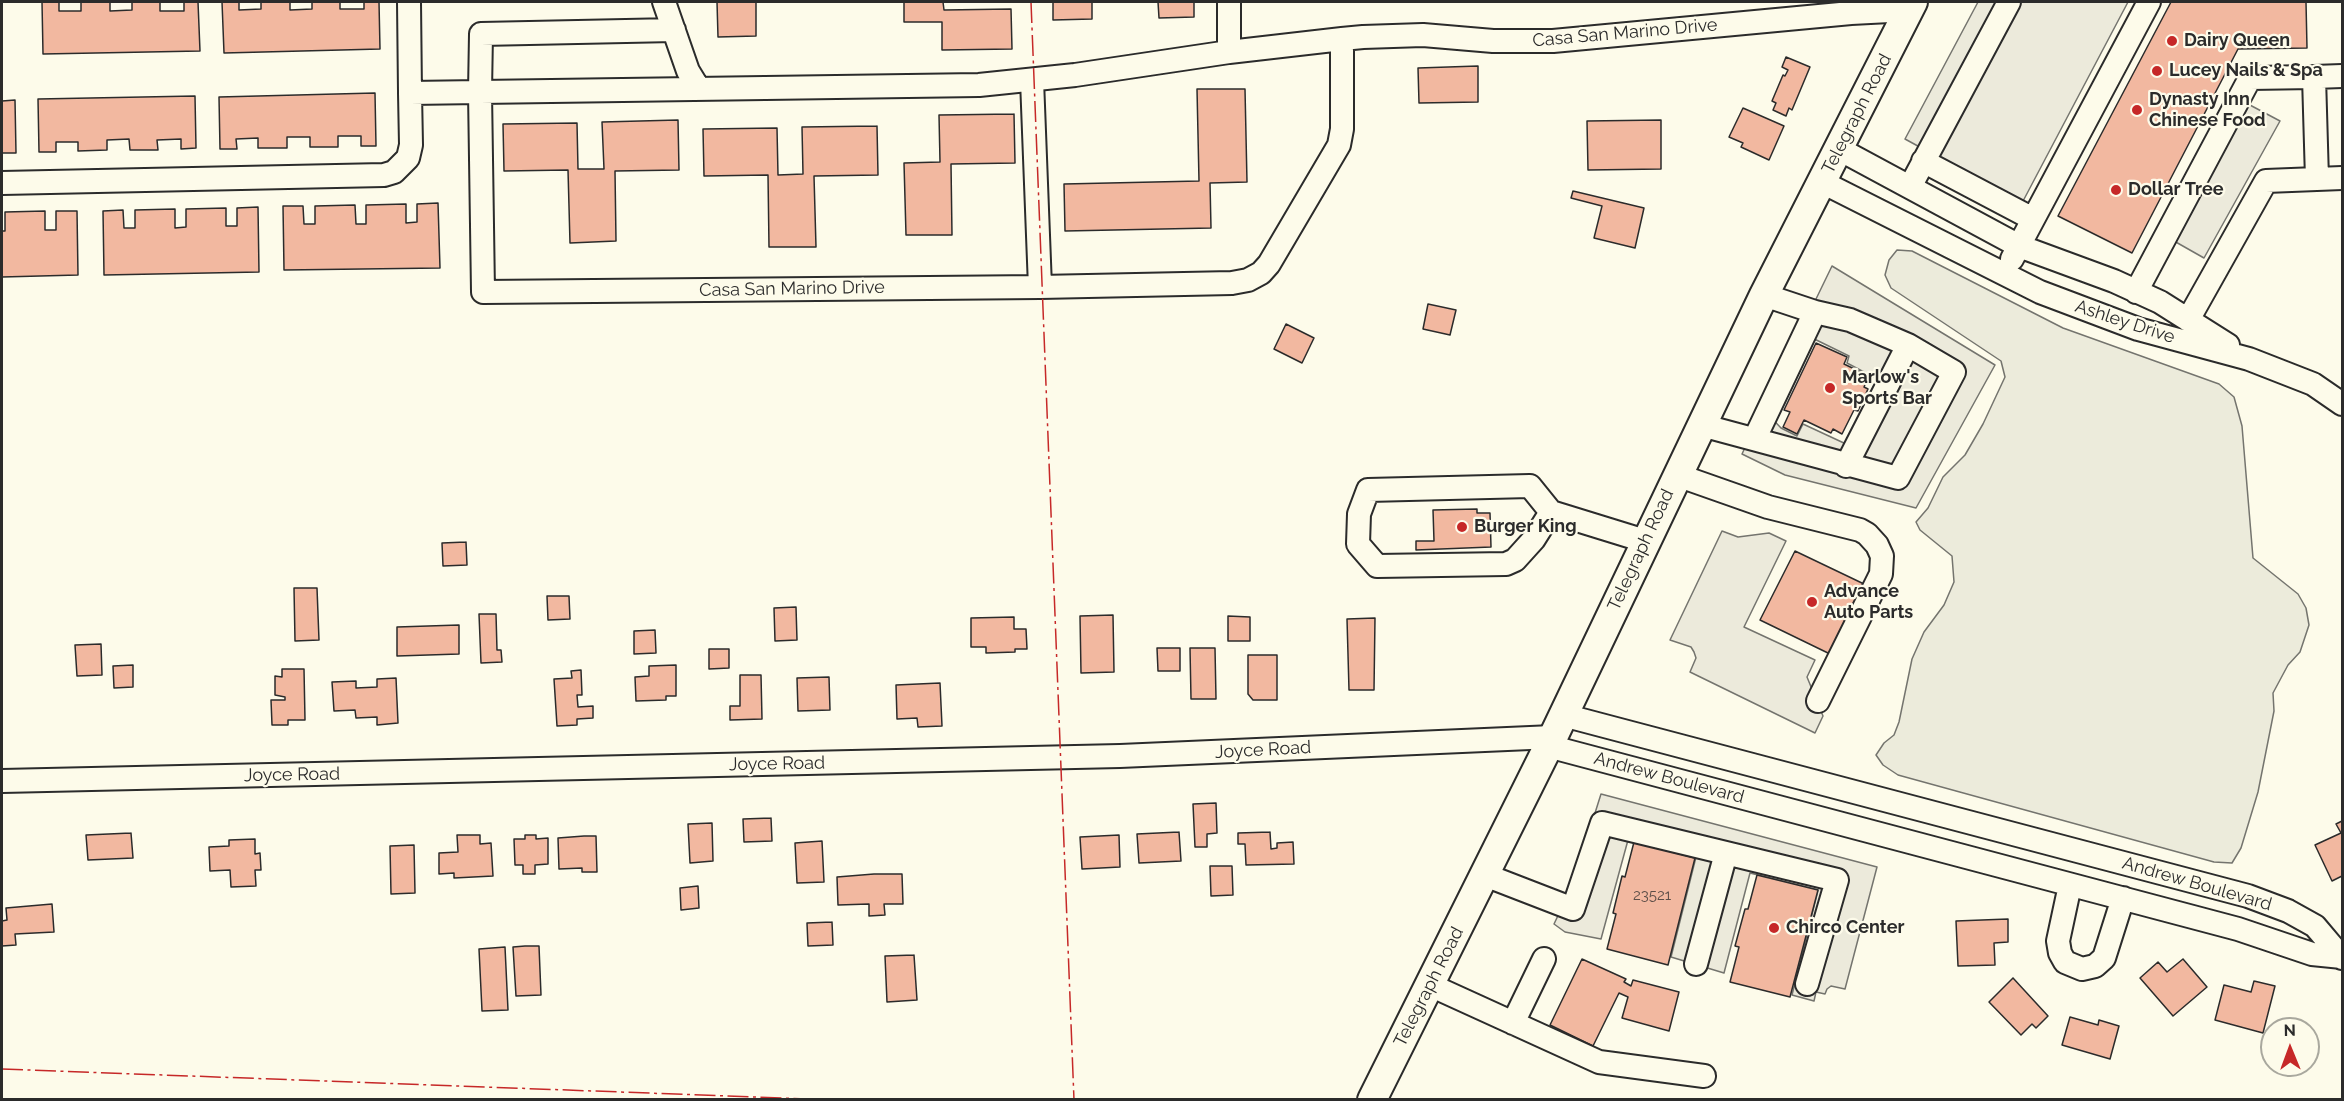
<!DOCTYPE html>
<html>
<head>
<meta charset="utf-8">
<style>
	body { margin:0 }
	#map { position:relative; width:2344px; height:1101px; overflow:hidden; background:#fdfbea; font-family:Raleway,sans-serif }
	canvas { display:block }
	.frame { position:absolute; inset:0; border:3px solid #2b2b2b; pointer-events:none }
	.north { position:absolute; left:2260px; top:1017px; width:60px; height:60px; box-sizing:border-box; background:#fdfbea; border:2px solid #a9a89e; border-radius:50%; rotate:359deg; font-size:16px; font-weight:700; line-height:24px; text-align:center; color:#2b2b2b }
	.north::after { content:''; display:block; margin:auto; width:21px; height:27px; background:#c62828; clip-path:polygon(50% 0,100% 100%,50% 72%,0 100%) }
</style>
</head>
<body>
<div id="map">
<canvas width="2344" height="1101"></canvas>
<div class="frame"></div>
<div class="north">N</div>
</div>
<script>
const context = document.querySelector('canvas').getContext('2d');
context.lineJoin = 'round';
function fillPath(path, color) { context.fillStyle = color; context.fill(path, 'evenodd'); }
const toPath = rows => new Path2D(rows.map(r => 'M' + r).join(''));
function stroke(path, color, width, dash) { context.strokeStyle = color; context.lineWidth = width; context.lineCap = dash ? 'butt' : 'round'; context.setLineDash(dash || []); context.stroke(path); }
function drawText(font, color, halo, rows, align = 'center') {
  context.font = font + ' Raleway,sans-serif'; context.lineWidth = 4.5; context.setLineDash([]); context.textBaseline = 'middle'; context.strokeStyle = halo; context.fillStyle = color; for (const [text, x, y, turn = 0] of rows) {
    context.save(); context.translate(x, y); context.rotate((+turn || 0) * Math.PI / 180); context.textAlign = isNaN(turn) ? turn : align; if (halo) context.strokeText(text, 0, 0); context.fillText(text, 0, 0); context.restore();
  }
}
const green = toPath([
	[1897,250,1912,251,2063,328,2219,384,2234,397,2242,426,2253,558,2298,594,2306,608,2309,625,2300,652,2288,665,2273,693,2274,711,2258,792,2241,848,2232,863,2214,862,1898,775,1883,765,1876,755,1884,743,1894,735,1899,722,1912,659,1924,632,1944,605,1954,582,1952,556,1920,530,1916,522,1928,508,1943,477,1965,455,1983,424,2005,377,2001,361,1891,288,1885,275,1889,260,1897,250]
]);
const parking = toPath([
	[1978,2,2128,2,2022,203,1905,139,1978,2],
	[2248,104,2280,121,2204,258,2174,241,2248,104],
	[1832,266,1995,365,1916,508,1785,475,1742,454,1763,409,1781,428,1797,436,1803,424,1846,444,1877,379,1847,363,1849,356,1800,332,1832,266],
	[1722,531,1738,537,1769,533,1786,541,1744,627,1815,660,1807,677,1823,716,1815,733,1690,672,1696,658,1694,652,1691,647,1670,640,1722,531],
	[1601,794,1877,867,1845,989,1831,986,1827,989,1825,994,1816,992,1814,1001,1792,995,1818,890,1750,873,1724,973,1671,957,1696,857,1628,840,1601,939,1565,932,1554,924,1572,886,1601,794]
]);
const building = toPath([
	[42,2,59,2,59,11,81,11,81,2,110,2,110,11,132,10,132,2,160,2,160,11,184,11,184,2,198,2,200,51,43,54,42,2],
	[222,2,239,2,239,10,261,9,261,2,290,2,290,10,312,9,312,2,340,2,340,9,364,9,364,2,379,2,380,49,224,53,222,2],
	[717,2,756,2,756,36,718,37,717,2],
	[904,2,943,2,944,10,1011,9,1012,49,942,50,942,22,904,22,904,2],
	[1053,2,1092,2,1092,19,1053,20,1053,2],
	[1158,2,1194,2,1194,17,1159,18,1158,2],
	[2171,2,2306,2,2307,48,2238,49,2132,253,2058,216,2171,2],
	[1786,57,1810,67,1792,110,1789,108,1786,116,1773,110,1776,103,1772,101,1783,75,1785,76,1788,70,1782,67,1786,57],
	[1478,66,1478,102,1419,103,1418,68,1478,66],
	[1197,89,1245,89,1247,182,1210,183,1211,228,1065,231,1064,184,1199,181,1197,89],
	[375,93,376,146,361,146,361,136,338,136,338,147,310,147,310,137,287,137,287,148,258,148,258,138,236,139,237,149,220,149,219,97,375,93],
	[195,96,196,148,181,149,181,139,157,140,158,150,130,150,129,139,107,140,107,150,78,151,78,142,56,142,56,152,39,152,38,99,195,96],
	[15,100,16,153,2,153,2,101,15,100],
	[1743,108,1784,126,1769,160,1741,147,1743,143,1729,137,1743,108],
	[1014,114,1015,163,951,164,952,235,906,235,904,163,940,162,939,115,1014,114],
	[678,120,679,170,615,171,616,241,570,243,568,170,504,171,503,124,577,123,578,169,604,169,602,122,678,120],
	[1661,120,1661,169,1588,170,1587,121,1661,120],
	[877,126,878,175,814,176,816,247,769,247,768,175,704,176,703,129,777,128,778,175,803,174,802,127,877,126],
	[1573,191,1644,208,1635,248,1594,238,1602,206,1571,198,1573,191],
	[438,203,440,268,284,270,283,206,303,206,304,224,315,224,315,206,355,205,356,224,366,224,366,205,406,204,406,223,417,222,417,204,438,203],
	[258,207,259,272,104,275,103,211,123,210,124,228,135,228,135,210,175,209,175,228,186,227,186,209,226,208,226,226,237,226,237,208,258,207],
	[45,211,45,230,56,230,56,211,77,211,78,275,2,277,2,231,5,231,5,212,45,211],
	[1428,304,1456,310,1450,335,1423,329,1428,304],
	[1286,324,1314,338,1302,363,1274,349,1286,324],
	[1816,343,1847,357,1844,364,1869,376,1864,387,1868,389,1858,411,1854,410,1842,434,1833,429,1831,433,1804,420,1797,434,1783,427,1790,412,1784,410,1816,343],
	[1477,509,1477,513,1490,513,1491,547,1416,550,1416,541,1434,541,1433,510,1477,509],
	[466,542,467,565,443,566,442,543,466,542],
	[1795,551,1864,584,1830,654,1760,620,1795,551],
	[294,588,317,588,319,640,295,641,294,588],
	[547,596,569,596,570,619,548,620,547,596],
	[796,607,797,640,775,641,774,608,796,607],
	[479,614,496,614,497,650,501,650,502,662,481,663,479,614],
	[1113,615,1114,672,1081,673,1080,616,1113,615],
	[1228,616,1250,617,1250,641,1228,641,1228,616],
	[1014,617,1014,629,1026,629,1027,649,1015,649,1015,652,986,653,986,647,971,647,971,618,1014,617],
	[1375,618,1374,690,1349,690,1347,619,1375,618],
	[459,625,459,654,397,656,397,627,459,625],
	[655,630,656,653,634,654,634,631,655,630],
	[101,644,102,675,77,676,75,645,101,644],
	[1157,648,1180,648,1180,671,1158,671,1157,648],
	[1190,648,1215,648,1216,699,1191,699,1190,648],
	[709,649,729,649,729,668,709,669,709,649],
	[1248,655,1277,655,1277,700,1253,700,1248,694,1248,655],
	[133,665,133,687,114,688,113,666,133,665],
	[676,665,676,696,666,696,666,700,636,701,635,677,649,676,649,666,676,665],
	[282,669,304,669,305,720,288,720,288,725,272,725,271,700,285,700,285,697,275,695,275,676,282,677,282,669],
	[581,670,582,695,577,695,578,707,593,706,593,718,577,719,577,725,557,726,554,679,572,678,571,671,581,670],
	[740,675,761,675,762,719,730,720,730,706,740,706,740,675],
	[829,677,830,710,798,711,797,678,829,677],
	[396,678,398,723,377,725,377,717,356,718,355,710,334,711,332,682,356,681,356,688,377,687,377,679,396,678],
	[940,683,942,726,918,727,917,718,897,719,896,685,940,683],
	[1216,803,1217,833,1207,834,1207,847,1195,847,1193,804,1216,803],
	[771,818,772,841,744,842,743,819,771,818],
	[2342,821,2342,876,2332,881,2315,845,2341,833,2336,824,2342,821],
	[712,823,713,861,690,863,688,824,712,823],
	[1179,832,1181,861,1139,863,1137,834,1179,832],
	[1270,832,1271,849,1277,848,1277,843,1293,842,1294,864,1246,865,1245,844,1238,844,1238,833,1270,832],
	[131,833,133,858,88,860,86,835,131,833],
	[457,835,480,835,480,844,491,843,493,876,454,878,454,873,439,874,439,853,458,852,457,835],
	[525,835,536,835,536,839,548,838,548,864,535,865,535,874,523,874,523,865,515,865,514,839,525,839,525,835],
	[1119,835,1120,867,1082,869,1080,837,1119,835],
	[584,836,596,836,597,872,582,872,582,868,559,869,558,838,584,836],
	[255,839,255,854,260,853,261,870,255,870,256,886,231,887,230,870,210,871,209,847,229,846,229,840,255,839],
	[822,841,824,882,797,883,795,843,822,841],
	[1634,842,1695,858,1668,965,1607,949,1616,914,1613,913,1622,876,1625,877,1634,842],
	[414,845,415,893,391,894,390,846,414,845],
	[1210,866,1232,866,1233,895,1211,896,1210,866],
	[874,874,902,874,903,904,884,904,885,915,869,916,869,904,838,905,837,877,874,874],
	[1757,875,1818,890,1790,997,1730,982,1739,947,1735,946,1745,909,1748,909,1757,875],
	[698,886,699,908,681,910,680,888,698,886],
	[52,904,54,932,15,934,16,945,2,946,2,921,7,920,6,908,52,904],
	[2008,919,2008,942,1994,943,1995,965,1958,966,1956,921,2008,919],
	[832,922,833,945,808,946,807,923,832,922],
	[525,946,539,946,541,995,516,996,513,947,525,946],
	[505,947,508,1010,482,1011,479,949,505,947],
	[914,955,917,1000,887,1002,885,956,914,955],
	[1582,959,1626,979,1624,982,1631,986,1633,980,1679,992,1669,1031,1622,1018,1628,997,1619,993,1593,1046,1550,1025,1582,959],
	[2183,959,2207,987,2173,1016,2140,978,2158,962,2167,972,2183,959],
	[2013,978,2048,1016,2036,1028,2032,1024,2021,1035,1989,1002,2013,978],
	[2254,981,2275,986,2263,1033,2215,1020,2224,985,2251,992,2254,981],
	[2070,1017,2098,1025,2099,1020,2119,1026,2110,1059,2062,1045,2070,1017]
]);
const minor = toPath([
	[409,2,410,93,480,92,481,34,674,30],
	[664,2,688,71,699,89],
	[1342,39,1342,129,1339,145,1269,264,1261,273,1248,280,1232,283,1040,287,483,292,480,92,979,85,1075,75,1229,52,1342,39,1363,37,1423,35,1493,41,1553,41,1851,13,1909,10],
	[1229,52,1229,2],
	[2314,77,2342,76],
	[1032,80,1040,287],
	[1839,149,2019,246,2114,281,2160,302,2228,345],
	[1923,161,2033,219],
	[1822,182,2040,292,2138,329,2249,359,2313,384,2342,404],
	[2,183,384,175,394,172,408,158,411,145,410,93],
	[1910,187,2009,2],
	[2012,259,2149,2],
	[2136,292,2250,78,2314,77,2317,179],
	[2188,320,2266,181,2342,178],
	[1701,425,1898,478,1954,372,1908,345,1850,320,1815,312,1764,295],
	[1755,438,1815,312],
	[1846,466,1908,345],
	[1677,475,1768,507,1860,530,1867,534,1877,545,1882,556,1881,574,1818,701],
	[1551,512,1534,539,1515,560,1506,564,1377,566,1358,544,1359,514,1368,490,1530,486,1551,512,1645,541],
	[1563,715,2248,896,2288,911,2315,926,2342,958],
	[1548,746,2238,929,2312,954,2342,957],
	[2,781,1120,756,1553,737],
	[1485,875,1573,909,1602,823,1837,880,1807,984],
	[2070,885,2058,941,2060,953,2065,962,2082,969,2095,966,2104,958,2123,898],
	[1696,964,1726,853],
	[1430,985,1599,1062,1704,1076],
	[1513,1023,1544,959]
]);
const major = toPath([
	[1372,1100,1553,737,1764,295,1913,2]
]);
const power = toPath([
	[1031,2,1074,1100],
	[2,1069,835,1100]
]);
const markers = [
	[2172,41,6,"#c62828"],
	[2157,71,6,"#c62828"],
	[2137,110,6,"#c62828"],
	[2116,190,6,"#c62828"],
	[1830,388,6,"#c62828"],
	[1462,527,6,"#c62828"],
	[1812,602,6,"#c62828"],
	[1774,928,6,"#c62828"]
];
const numberNames = [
	["23521",1652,895]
];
const streetNames = [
	["Casa San Marino Drive",1625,33,-5],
	["Telegraph Road",1857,114,-63],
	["Casa San Marino Drive",792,289,-1],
	["Ashley Drive",2125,322,18],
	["Telegraph Road",1641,550,-65],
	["Joyce Road",1263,750,-3],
	["Joyce Road",777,764,-1],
	["Joyce Road",292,775,-1],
	["Andrew Boulevard",1669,778,15],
	["Andrew Boulevard",2197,884,16],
	["Telegraph Road",1429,987,-63]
];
const poiNames = [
	["Dairy Queen",2184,41],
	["Lucey Nails & Spa",2169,71],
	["Dynasty Inn",2149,100],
	["Chinese Food",2149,121],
	["Dollar Tree",2128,190],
	["Marlow's",1842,378],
	["Sports Bar",1842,399],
	["Burger King",1474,527],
	["Advance",1824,592],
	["Auto Parts",1824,613],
	["Chirco Center",1786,928]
];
fillPath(green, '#ecebdb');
stroke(green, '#74746e', 1.5);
fillPath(parking, '#eceadb');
stroke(parking, '#74746e', 1.5);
fillPath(building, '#f2b8a0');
stroke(building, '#2b2b2b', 1.5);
stroke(minor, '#2b2b2b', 26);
stroke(major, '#2b2b2b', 32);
stroke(minor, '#fdfbea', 22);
stroke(major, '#fdfbea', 28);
stroke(power, '#c62828', 1.5, [21, 4.5, 3, 4.5]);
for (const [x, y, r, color] of markers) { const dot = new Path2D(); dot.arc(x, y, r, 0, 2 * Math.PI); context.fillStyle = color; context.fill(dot); stroke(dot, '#fdfbea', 2); }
drawText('15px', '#5d4e48', null, numberNames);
drawText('18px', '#2b2b2b', '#fdfbea', streetNames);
drawText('bold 18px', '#2b2b2b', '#fdfbea', poiNames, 'left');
</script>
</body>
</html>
